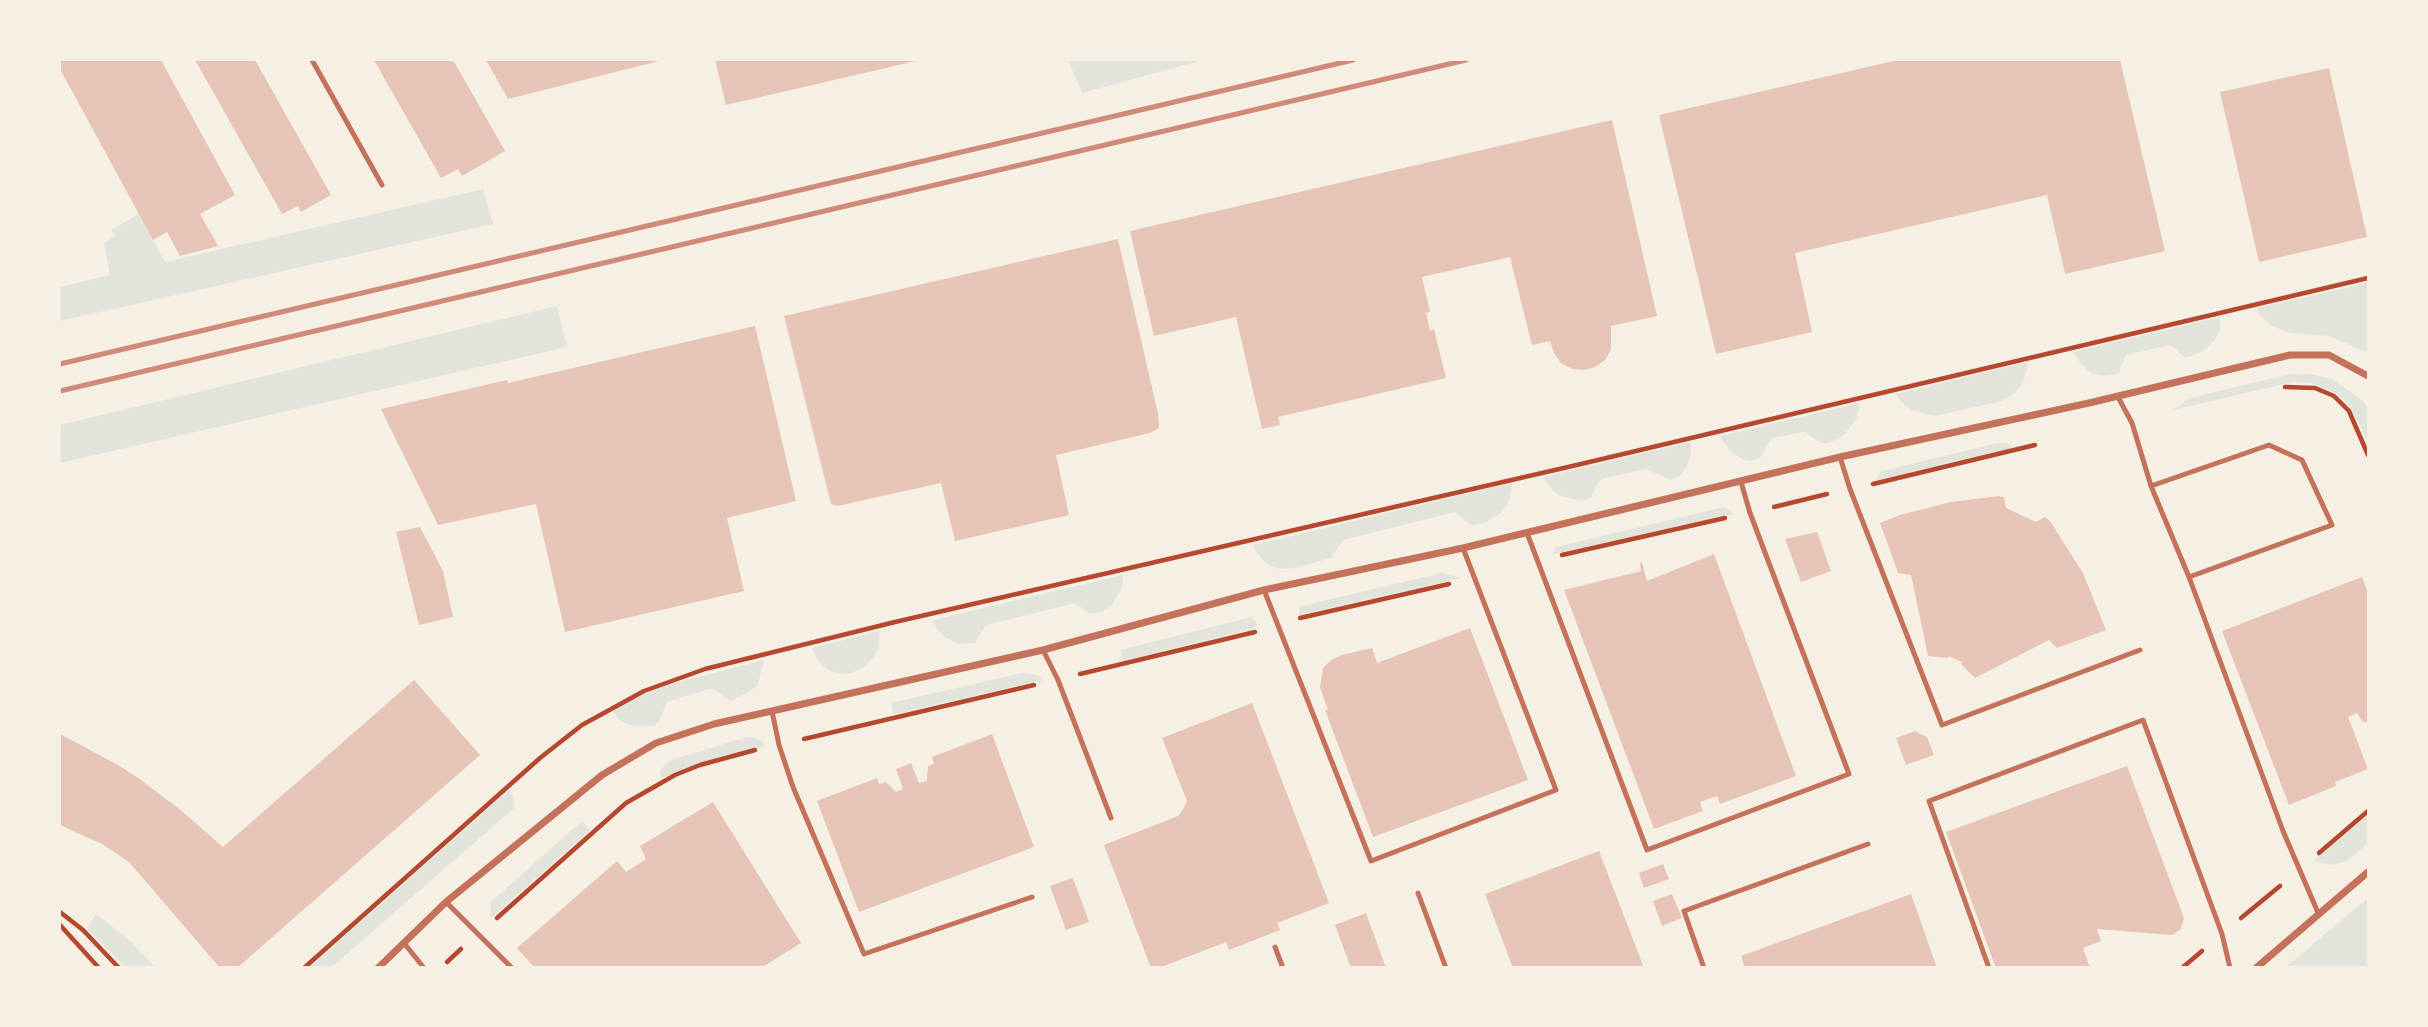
<!DOCTYPE html>
<html>
<head>
<meta charset="utf-8">
<style>
	body { margin:0 }
	#map { position:relative; width:2428px; height:1027px; overflow:hidden; background:#f6efe4; font-family:Barlow,sans-serif }
	canvas { display:block }
	.frame { position:absolute; inset:0; border:61px solid #f6efe4; pointer-events:none }
</style>
</head>
<body>
<div id="map">
<canvas width="2428" height="1027"></canvas>
<div class="frame"></div>
</div>
<script>
const context = document.querySelector('canvas').getContext('2d');
context.lineJoin = 'round';
function fillPath(path, color) { context.fillStyle = color; context.fill(path, 'evenodd'); }
const toPath = rows => new Path2D(rows.map(r => 'M' + r).join(''));
function stroke(path, color, width, dash) { context.strokeStyle = color; context.lineWidth = width; context.lineCap = dash ? 'butt' : 'round'; context.setLineDash(dash || []); context.stroke(path); }
const green = toPath([
	[1068,60,1203,60,1082,93],
	[483,189,493,224,60,321,60,287,110,275,104,243,114,237,112,229,139,214,165,262],
	[2368,283,2368,353,2329,336,2290,333,2270,325,2258,313,2257,308],
	[557,306,567,347,60,463,60,425],
	[2220,317,2220,329,2215,340,2204,351,2186,358,2170,345,2126,355,2118,374,2106,376,2093,374,2082,365,2073,352],
	[2028,362,2026,374,2020,387,2012,395,2002,401,1935,416,1913,411,1902,403,1896,394],
	[2291,374,2309,374,2332,379,2363,401,2368,408,2368,446,2361,426,2347,403,2336,393,2311,383,2293,382,2173,410,2188,399,2197,396],
	[1860,403,1857,418,1844,435,1829,443,1822,443,1804,432,1772,438,1760,458,1751,461,1744,460,1731,452,1720,436],
	[1690,442,1691,452,1687,467,1679,476,1671,480,1646,469,1604,478,1598,482,1591,498,1581,501,1561,496,1554,492,1543,477],
	[1998,443,2006,443,2014,448,1876,480,1881,471],
	[1512,483,1510,499,1502,512,1485,523,1471,525,1455,512,1343,540,1331,558,1295,568,1280,569,1267,564,1256,552,1254,545],
	[1724,507,1734,514,1551,555,1556,547],
	[1442,573,1461,578,1298,615,1301,606],
	[1123,575,1122,587,1112,605,1102,612,1090,614,1075,603,986,625,975,643,958,644,943,636,936,627,933,620],
	[1252,617,1258,625,1251,629,1123,661,1120,650],
	[879,631,879,648,874,657,866,665,854,672,844,674,830,671,818,661,812,648],
	[764,660,758,685,747,693,730,701,714,689,709,689,667,702,659,722,654,726,632,726,621,721,611,709,664,686],
	[1022,673,1038,675,1044,680,894,714,891,703],
	[747,737,756,738,763,742,765,746,712,759,661,778,660,771,668,761],
	[509,790,513,797,514,808,332,967,310,967],
	[2368,815,2368,843,2347,861,2332,865,2314,861],
	[582,821,590,830,490,919,491,902],
	[2368,898,2368,967,2286,967],
	[96,914,127,938,155,967,125,967,87,928]
]);
const building = toPath([
	[60,60,161,60,235,195,200,214,218,246,180,256,167,232,153,240,60,69],
	[195,60,255,60,331,195,301,212,298,206,282,214],
	[374,60,453,60,505,151,462,176,458,169,441,178],
	[486,60,663,60,508,99],
	[715,60,916,60,916,61,726,105],
	[1898,60,2120,60,2165,251,2065,274,2047,195,1795,253,1812,332,1716,354,1659,115],
	[2329,68,2367,237,2259,262,2220,92],
	[1612,120,1657,316,1611,326,1611,350,1605,360,1595,367,1584,370,1572,369,1561,363,1554,353,1550,341,1532,345,1510,257,1422,277,1430,312,1426,313,1430,331,1434,329,1446,378,1278,417,1280,425,1262,429,1236,317,1154,336,1130,231],
	[1118,239,1158,414,1159,428,1150,433,1056,455,1069,515,955,541,941,483,837,506,831,504,784,316],
	[755,326,796,501,727,518,744,591,565,632,536,504,438,525,381,409,507,380,508,383],
	[1998,496,2004,497,2006,508,2036,522,2045,517,2050,521,2083,573,2106,630,2057,648,2049,640,1975,678,1961,664,1962,662,1949,656,1948,658,1928,656,1911,575,1898,573,1880,523,1900,515,1951,502],
	[420,527,443,571,453,617,419,625,396,532],
	[1817,532,1831,571,1801,582,1785,539],
	[1714,554,1796,776,1720,804,1717,796,1700,802,1703,811,1654,829,1564,590,1641,571,1640,563,1642,562,1647,581],
	[2362,577,2368,593,2368,723,2362,721,2357,713,2348,717,2368,769,2335,782,2336,786,2289,805,2222,631],
	[1470,628,1528,780,1373,837,1325,710,1328,710,1320,687,1323,668,1331,660,1342,655,1372,648,1377,663],
	[414,680,480,755,237,968,220,968,129,862,102,844,60,825,60,734,118,765,141,780,183,812,223,847],
	[1252,703,1329,903,1277,923,1280,930,1229,950,1226,942,1159,968,1151,968,1104,845,1178,816,1183,809,1187,801,1162,738],
	[1915,731,1927,737,1934,755,1906,765,1896,738],
	[992,734,1034,847,859,912,817,801,877,778,879,784,886,782,896,792,903,789,896,769,911,763,919,783,927,781,928,766,934,764,932,757],
	[2127,766,2184,918,2181,929,2172,935,2097,929,2101,941,2083,948,2090,968,1996,968,1946,832],
	[713,802,801,943,761,968,535,968,517,948,617,861,626,872,646,859,640,846],
	[1599,851,1644,968,1513,968,1485,894],
	[1663,864,1669,879,1644,888,1639,873],
	[1073,878,1089,922,1066,930,1050,886],
	[1672,894,1682,918,1662,926,1653,901],
	[1911,894,1937,968,1745,968,1741,956],
	[1366,913,1386,968,1351,968,1335,925]
]);
const path = toPath([
	[2285,387,2315,388,2334,396,2349,411,2368,455],
	[1873,484,2035,445],
	[1774,507,1827,494],
	[1562,555,1725,518],
	[1300,618,1449,584],
	[1080,674,1255,632],
	[804,739,1034,685],
	[2319,853,2368,811],
	[60,912,83,930,119,968],
	[497,918,626,803,675,775,700,765,755,750],
	[2241,918,2280,886],
	[60,925,99,968],
	[447,962,461,949],
	[304,968,540,758,582,725,644,691,705,669,895,622,1581,464,2368,278],
	[2182,968,2202,951]
]);
const service = toPath([
	[312,60,382,185],
	[2118,397,2132,423,2151,486],
	[1840,457,1850,489,1942,725,2140,650],
	[1527,533,1647,850,1849,774,1750,513,1741,482],
	[2189,577,2151,486,2269,445,2302,460,2332,525,2189,577,2283,831,2319,915],
	[1264,590,1371,861,1556,790,1463,548],
	[1043,650,1058,680,1111,818],
	[772,711,779,745,793,787,864,954,1032,897],
	[1418,893,1446,968],
	[446,902,512,968],
	[404,943,424,968],
	[1275,947,1283,968],
	[1704,968,1684,911,1868,844],
	[1989,968,1929,801,2143,720,2222,934,2230,968]
]);
const minor = toPath([
	[378,968,446,902,602,775,656,743,714,724,1043,650,1264,590,1463,548,1840,457,2089,403,2290,355,2329,355,2368,376],
	[2256,968,2368,872]
]);
const rail = toPath([
	[60,364,1353,60],
	[60,391,1466,60]
]);
fillPath(green, '#e2e4dc');
fillPath(building, '#e6c5b7');
stroke(path, '#b5482f', 4.5);
stroke(service, '#c5725c', 5);
stroke(minor, '#c5725c', 7);
stroke(rail, '#cf8b77', 5);
</script>
</body>
</html>
